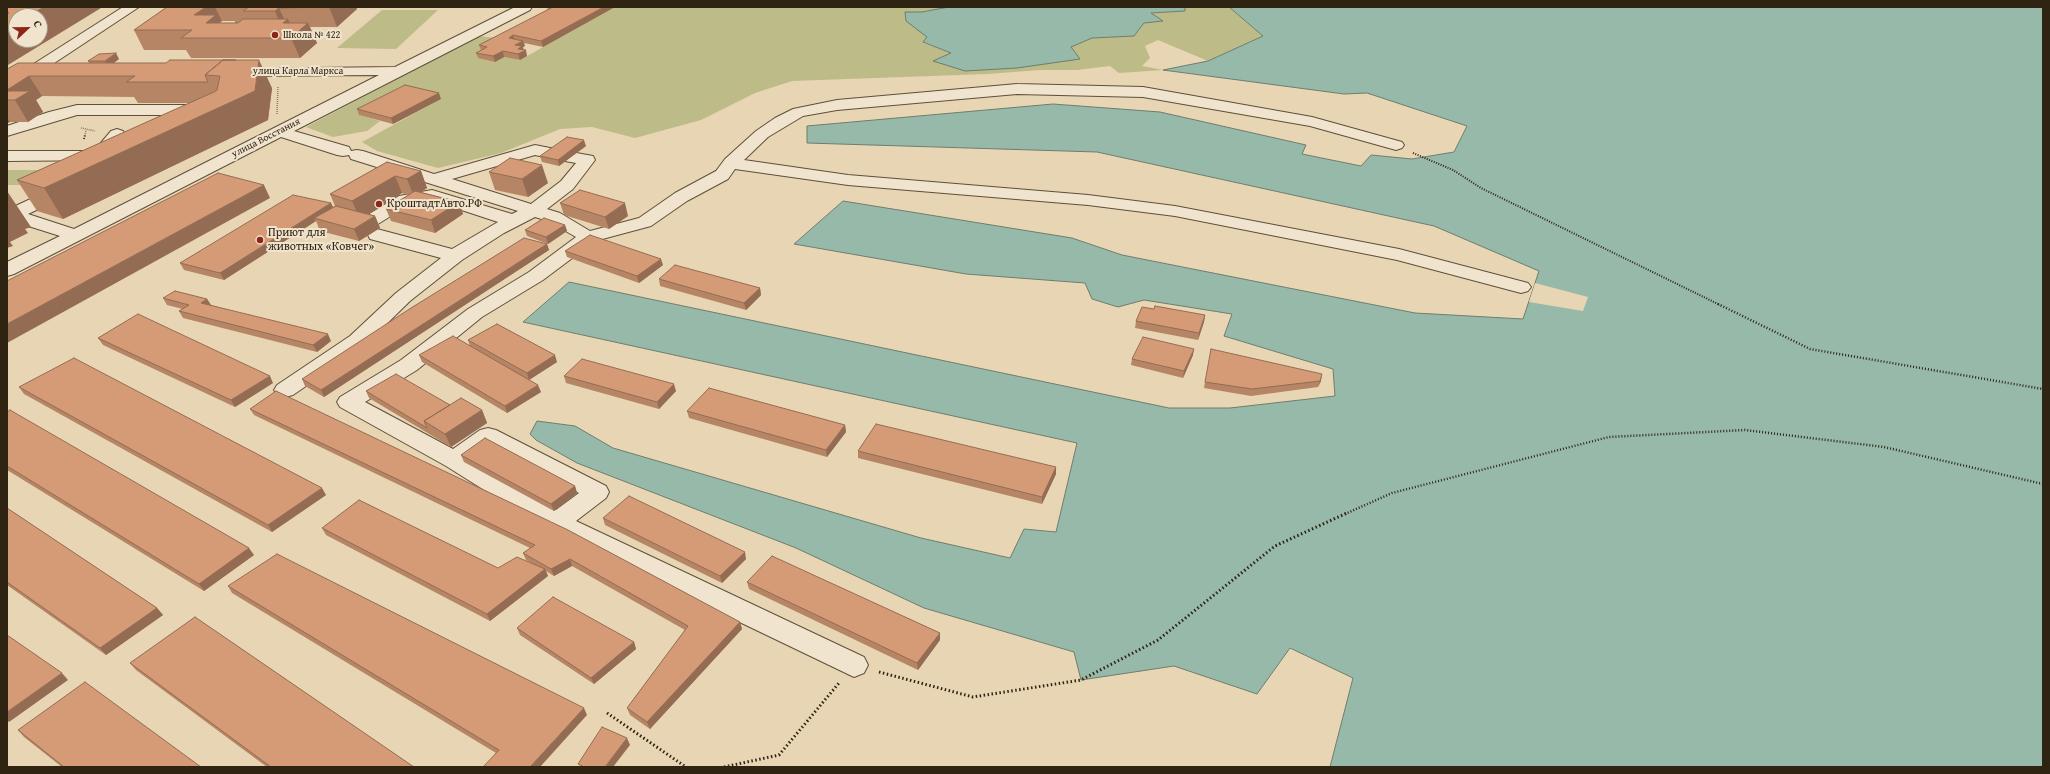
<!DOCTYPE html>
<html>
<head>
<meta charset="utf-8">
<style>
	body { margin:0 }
	#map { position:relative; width:2050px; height:774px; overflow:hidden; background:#e8d5b3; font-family:"Gentium Book Plus",serif }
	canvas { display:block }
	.frame { position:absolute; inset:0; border:8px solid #2f2312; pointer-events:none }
	.north { position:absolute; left:8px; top:8px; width:40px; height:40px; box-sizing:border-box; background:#f0e4ce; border:1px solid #a39783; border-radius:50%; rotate:68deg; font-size:11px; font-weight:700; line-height:16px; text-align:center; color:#2f2312 }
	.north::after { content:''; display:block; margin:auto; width:14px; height:18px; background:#8f2418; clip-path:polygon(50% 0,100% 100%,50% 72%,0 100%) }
</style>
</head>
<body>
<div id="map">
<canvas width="2050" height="774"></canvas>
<div class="frame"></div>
<div class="north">С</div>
</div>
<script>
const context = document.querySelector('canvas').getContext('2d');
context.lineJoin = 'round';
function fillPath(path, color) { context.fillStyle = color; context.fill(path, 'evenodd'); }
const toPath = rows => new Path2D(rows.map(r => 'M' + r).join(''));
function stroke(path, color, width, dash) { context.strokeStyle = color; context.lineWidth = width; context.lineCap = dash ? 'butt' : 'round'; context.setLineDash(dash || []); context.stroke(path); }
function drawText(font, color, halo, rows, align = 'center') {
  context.font = font + ' "Gentium Book Plus",serif'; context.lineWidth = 4; context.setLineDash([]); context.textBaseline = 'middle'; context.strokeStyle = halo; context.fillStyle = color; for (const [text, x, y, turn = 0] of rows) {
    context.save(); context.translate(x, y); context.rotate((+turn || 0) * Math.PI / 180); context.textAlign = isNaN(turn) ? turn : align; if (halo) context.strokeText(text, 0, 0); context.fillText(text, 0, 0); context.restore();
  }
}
const green = toPath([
	[615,7,949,7,922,12,906,12,928,37,924,43,952,53,933,61,1079,59,1070,47,1092,38,1134,36,1144,23,1162,21,1150,13,1185,11,1185,7,1229,7,1263,36,1208,61,1158,40,1145,46,1150,58,1142,66,1163,70,1119,73,1110,66,1077,70,1040,70,987,74,792,81,755,93,701,120,635,138,592,127,560,129,501,153,438,168,377,151,362,142,441,99,360,115,380,121,367,131,333,137,306,127,479,36,504,39,504,57,520,60],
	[382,10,438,10,396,49,337,48],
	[7,170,55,170,34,185,7,185]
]);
const water = toPath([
	[949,7,1185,7,1185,11,1151,13,1163,21,1144,23,1134,36,1092,38,1071,47,1080,59,1017,68,965,71,933,61,951,53,923,42,927,37,906,21,905,12,922,12,949,7],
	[1229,7,2043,7,2043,767,1330,767,1353,678,1290,648,1257,694,1174,666,1081,680,1074,652,924,608,796,548,577,463,536,440,530,434,537,421,575,426,613,448,921,538,1010,558,1024,529,1056,532,1077,443,523,322,569,282,1169,408,1230,408,1335,396,1333,369,1224,336,1232,314,1144,300,1118,307,1092,299,1085,283,966,274,794,244,843,201,1072,238,1122,255,1415,313,1523,319,1539,271,1434,226,1097,152,807,143,807,126,1053,104,1160,112,1306,145,1302,154,1361,166,1371,155,1412,159,1454,152,1467,126,1367,93,1344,94,1163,70,1208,61,1263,36,1229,7]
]);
const pier = toPath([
	[1535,283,1588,297,1583,311,1529,302]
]);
const pathFar3 = toPath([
	[277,114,278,87],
	[81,128,95,131],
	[85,136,86,130]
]);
const pathFar2 = toPath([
	[84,139,85,135],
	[1413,153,1453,170,1481,188,1720,305]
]);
const pathFar1 = toPath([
	[1718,304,1810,349,2043,389],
	[1345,514,1392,493,1609,437,1745,430,1884,447,2043,484]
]);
const path = toPath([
	[879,672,973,697,1081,680,1158,640,1275,546,1347,513],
	[607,713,686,767],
	[724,767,779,755,839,683]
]);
const minor = toPath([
	[123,7,139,7,12,91,7,93,7,81,123,7],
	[515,7,532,7,530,10,294,131,349,147,351,151,349,155,343,156,337,155,281,137,14,274,7,276,7,262,60,236,22,224,7,224,7,210,54,188,60,187,66,188,69,192,66,196,28,214,74,229,379,75,234,76,229,75,227,72,229,69,395,67,515,7],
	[1017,84,1143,87,1312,117,1402,142,1404,145,1402,148,1396,150,1310,126,1143,97,1017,94,837,110,803,116,768,137,744,160,848,175,1088,195,1175,206,1399,249,1528,283,1531,287,1528,291,1521,293,1397,260,1175,216,1088,205,848,185,735,169,728,179,687,201,651,226,595,241,543,280,482,317,417,370,365,402,453,449,480,430,488,428,496,430,606,486,609,492,606,498,576,521,864,657,868,665,864,673,854,677,548,530,446,466,340,407,337,402,340,397,401,360,468,309,529,272,576,237,548,221,535,217,504,233,462,260,410,301,364,346,293,395,285,397,277,395,274,390,277,385,350,336,396,293,441,258,370,239,368,235,370,231,377,229,452,249,498,222,431,200,410,204,378,224,372,225,366,224,363,220,366,216,399,196,432,190,512,214,518,211,351,159,349,155,351,151,357,150,363,151,434,174,535,145,560,150,562,154,560,158,554,159,535,155,452,179,531,204,561,181,576,163,565,161,563,157,565,153,571,152,593,156,595,160,573,189,547,209,560,213,590,231,639,218,675,193,716,171,725,159,756,131,775,118,793,109,837,100,1017,84],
	[489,446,579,493,556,510,471,459,489,446],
	[77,105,204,105,210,107,212,110,210,113,204,115,77,115,7,136,7,126,49,112,77,105],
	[117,129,123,131,125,134,111,151,113,156,111,160,7,161,7,151,94,151,111,131,117,129]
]);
const wall = toPath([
	[167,7,356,7,357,9,337,27,310,27,317,43,300,58,191,58,186,50,144,50,134,30],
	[222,21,235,21,235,23,220,23],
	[547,7,615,7,543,47,524,43,525,46,523,47,523,50,527,56,520,60,504,57,495,62,478,58,476,53,481,50,479,45,548,10],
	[119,59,114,63,166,63,272,88,268,120,63,219,37,211,17,180,190,103,138,103,134,97,42,96,36,100,43,112,28,122,10,122,7,123,7,69,89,63,88,61],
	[441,99,393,124,359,115,357,109],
	[586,146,559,166,542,162,540,156],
	[387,162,421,171,427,188,421,192,459,202,463,214,435,233,391,221,386,209,408,195,402,193,368,214,375,216,380,228,359,241,320,231,316,221,224,280,184,270,180,263,331,203,333,207,335,206,330,194],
	[489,172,548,183,528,197,495,190],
	[560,203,628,216,609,229,564,215],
	[565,225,567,231,548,244,527,236,525,230],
	[547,244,549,250,324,397,305,386,302,379],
	[565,251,663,265,639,283,567,257],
	[659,279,760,288,761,295,746,310,660,286],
	[163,298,207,299,211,305,331,341,317,352,183,318,179,311,183,309,167,305],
	[1154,309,1205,315,1204,322,1198,340,1135,328,1136,321],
	[98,338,273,383,235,407,103,345],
	[468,340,557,362,529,380,541,392,507,413,422,362,419,355,470,346],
	[1193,355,1183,378,1131,365,1132,359],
	[564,376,676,391,659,409,566,383],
	[1321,381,1318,387,1251,396,1204,388,1205,382],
	[19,387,326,495,272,532,24,394],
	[366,391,482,410,487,423,451,447,369,398],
	[250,409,740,622,742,629,650,729,630,715,627,708,685,630,572,566,554,576,546,571,548,576,490,621,326,535,322,528,498,568,533,564,526,560,523,553,530,548,254,415],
	[687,411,845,425,846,432,827,457,689,418],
	[7,412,254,555,204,591,7,470],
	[858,451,1056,467,1056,474,1042,504,858,458],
	[461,455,575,486,577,493,554,511,464,462],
	[7,508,157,608,163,615,106,655,7,585],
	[603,518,746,559,722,583,605,525],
	[747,582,940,633,940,640,918,670,749,589],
	[228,586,587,715,496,753,232,593],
	[517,628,634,642,636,649,594,684,520,635],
	[130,663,414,767,267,767,136,670],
	[18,730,201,767,62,767,24,737]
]);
const shadedWall = toPath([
	[44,7,100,7,101,8,8,65,7,64,7,28,16,23,16,40,40,40,40,16,28,16],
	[206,7,215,7,222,21,219,23,225,35,194,15],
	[329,7,356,7,357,9,337,27],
	[604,7,615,7,543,47,541,41],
	[279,8,285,21,288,19,295,34,308,23,317,43,300,58,291,38,283,31,275,11],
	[513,35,515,41,509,38],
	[523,41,525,46,523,47,524,51,526,50,527,56,520,60,515,45],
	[503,51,504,57,495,62,493,56],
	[116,53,119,59,108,67,105,61],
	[259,60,272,88,268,120,63,219,44,188,255,91],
	[29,76,42,96,36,100,43,112,28,122,15,100,7,93,7,90],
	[439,93,441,99,393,124,391,118],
	[7,117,10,122,7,123],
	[584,140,586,146,559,166,558,160],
	[542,165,548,183,528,197,522,179],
	[421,171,427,188,414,197,407,179],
	[395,176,402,193,360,219,352,201],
	[264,185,270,198,7,343,7,324],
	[7,191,31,227,25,229,28,233,10,242,13,246,7,248],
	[459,202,463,214,435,233,431,220],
	[331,203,334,210,314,218,316,221,224,280,220,273],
	[625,203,628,216,609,229,605,217],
	[375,216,380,228,359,241,354,229],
	[565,225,567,231,548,244,546,237],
	[547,244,549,250,324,397,321,390],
	[661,259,663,265,639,283,637,276],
	[760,288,761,295,746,310,744,303],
	[207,299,211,305,201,303],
	[1205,315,1204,322,1198,340,1199,333],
	[328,334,331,341,317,352,313,345],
	[1194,349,1193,355,1183,378,1184,371],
	[555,355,557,362,529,380,527,373],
	[1322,374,1321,381,1318,387,1320,381],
	[270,376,273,383,235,407,231,400],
	[674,384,676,391,659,409,657,402],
	[538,385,541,392,507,413,505,406],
	[482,410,487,423,451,447,445,434],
	[845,425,846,432,827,457,826,450],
	[1056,467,1056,474,1042,504,1042,497],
	[575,486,577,493,554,511,551,504],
	[322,488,326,495,272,532,268,525],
	[249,548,254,555,204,591,199,584],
	[745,552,746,559,722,583,720,576],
	[570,559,572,566,554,576,551,569],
	[545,569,548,576,490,621,487,614],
	[157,608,163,615,106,655,100,648],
	[740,622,742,629,650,729,647,722],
	[940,633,940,640,918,670,917,663],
	[634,642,636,649,594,684,591,678],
	[62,673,68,680,9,722,7,720,7,712],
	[584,708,587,715,540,767,530,767],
	[627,738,630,745,613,767,605,767]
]);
const building = toPath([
	[9,7,44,7,28,16,16,16,16,23,7,28,7,14,9,13,7,13,7,8,9,7],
	[167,7,206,7,194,15,216,15,206,23,238,23,243,19,288,19,283,23,308,23,291,38,181,38,192,30,134,30,167,7],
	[249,7,329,7,279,8,275,11,243,11,249,7],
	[553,7,604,7,541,41,513,35,509,38,523,41,515,45,522,46,518,49,526,50,518,54,503,51,493,56,476,53,487,47,479,45,553,7],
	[116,53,105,61,88,61,99,54,116,53],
	[170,60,236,60,223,60,205,75,208,82,126,82,135,76,29,76,7,90,7,69,18,63,166,63,170,60],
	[223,60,259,60,255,91,44,188,17,180,214,92,217,90,220,76,205,75,223,60],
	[405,85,439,93,391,118,357,109,405,85],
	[7,91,30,91,15,100,7,100,7,91],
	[567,137,584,140,558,160,540,156,567,137],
	[510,158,542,165,522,179,489,172,510,158],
	[387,162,421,171,407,179,395,176,352,201,330,194,387,162],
	[218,173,264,185,7,324,7,281,218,173],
	[580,190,625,203,605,217,560,203,580,190],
	[415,191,459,202,431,220,386,209,415,191],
	[293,195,331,203,220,273,180,263,293,195],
	[336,206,375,216,354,229,314,218,336,206],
	[544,218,565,225,546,237,525,230,544,218],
	[590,235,661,259,637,276,565,251,590,235],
	[524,238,547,244,321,390,302,379,411,308,524,238],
	[675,265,760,288,744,303,659,279,675,265],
	[175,291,207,299,201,303,328,334,313,345,179,311,189,305,163,298,175,291],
	[1155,306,1205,315,1199,333,1136,321,1142,307,1154,309,1155,306],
	[138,314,270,376,231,400,98,338,138,314],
	[497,324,555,355,527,373,468,340,497,324],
	[453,336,538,385,505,406,419,355,453,336],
	[1143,337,1194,349,1184,371,1132,359,1143,337],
	[1211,349,1322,374,1320,381,1252,389,1205,382,1211,349],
	[74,358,322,488,268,525,19,387,74,358],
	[582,359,674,384,657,402,564,376,582,359],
	[396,374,450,405,424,421,427,428,366,391,396,374],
	[709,388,845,425,826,450,687,411,709,388],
	[276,391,568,530,740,622,647,722,627,708,688,626,570,559,551,569,523,553,535,545,250,409,276,391],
	[461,398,482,410,445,434,424,421,461,398],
	[10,410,249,548,199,584,7,466,7,412,10,410],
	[876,424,1056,467,1042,497,858,451,876,424],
	[485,438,575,486,551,504,461,455,485,438],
	[629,496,745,552,720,576,603,518,629,496],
	[359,500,498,568,517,557,545,569,487,614,322,528,359,500],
	[7,508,157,608,100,648,7,582,7,508],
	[277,554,584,708,530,767,483,767,499,750,228,586,277,554],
	[772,556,940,633,917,663,747,582,772,556],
	[553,597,634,642,591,678,517,628,553,597],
	[195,617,414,767,271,767,130,663,195,617],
	[7,635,62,673,7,712,7,635],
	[85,682,201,767,64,767,18,730,85,682],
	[602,727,627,738,605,767,584,767,578,764,602,727]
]);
const markers = [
	[275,35,4,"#8f2418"],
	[379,204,4,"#8f2418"],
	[260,240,4,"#8f2418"]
];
const farPoinames = [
	["Школа № 422",283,35]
];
const farStreetnames = [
	["улица Карла Маркса",298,71],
	["улица Восстания",266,138,-27]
];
const poiNames = [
	["КроштадтАвто.РФ",387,204],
	["Приют для",268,233],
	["животных «Ковчег»",268,247]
];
fillPath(green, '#bdbb88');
fillPath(water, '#97b9aa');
stroke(water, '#6d7d6d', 1);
fillPath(pier, '#e8d5b3');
stroke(minor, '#5d503a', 2);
stroke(pathFar3, '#2f2312', 1.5, [0.5, 1.5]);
stroke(pathFar2, '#2f2312', 2, [1, 1.5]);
stroke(pathFar1, '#2f2312', 2.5, [1, 2]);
stroke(path, '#2f2312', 3, [1.5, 2.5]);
fillPath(minor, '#f0e4ce');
fillPath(wall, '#b68565');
fillPath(shadedWall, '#946c53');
fillPath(building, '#d49b76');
stroke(building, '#946c53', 1);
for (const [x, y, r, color] of markers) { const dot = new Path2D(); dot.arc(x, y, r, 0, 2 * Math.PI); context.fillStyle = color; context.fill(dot); stroke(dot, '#f0e4ce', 1.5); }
drawText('10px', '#2f2312', '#f0e4ce', farPoinames, 'left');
drawText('10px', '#2f2312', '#f0e4ce', farStreetnames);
drawText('12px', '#2f2312', '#f0e4ce', poiNames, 'left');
</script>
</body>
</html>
